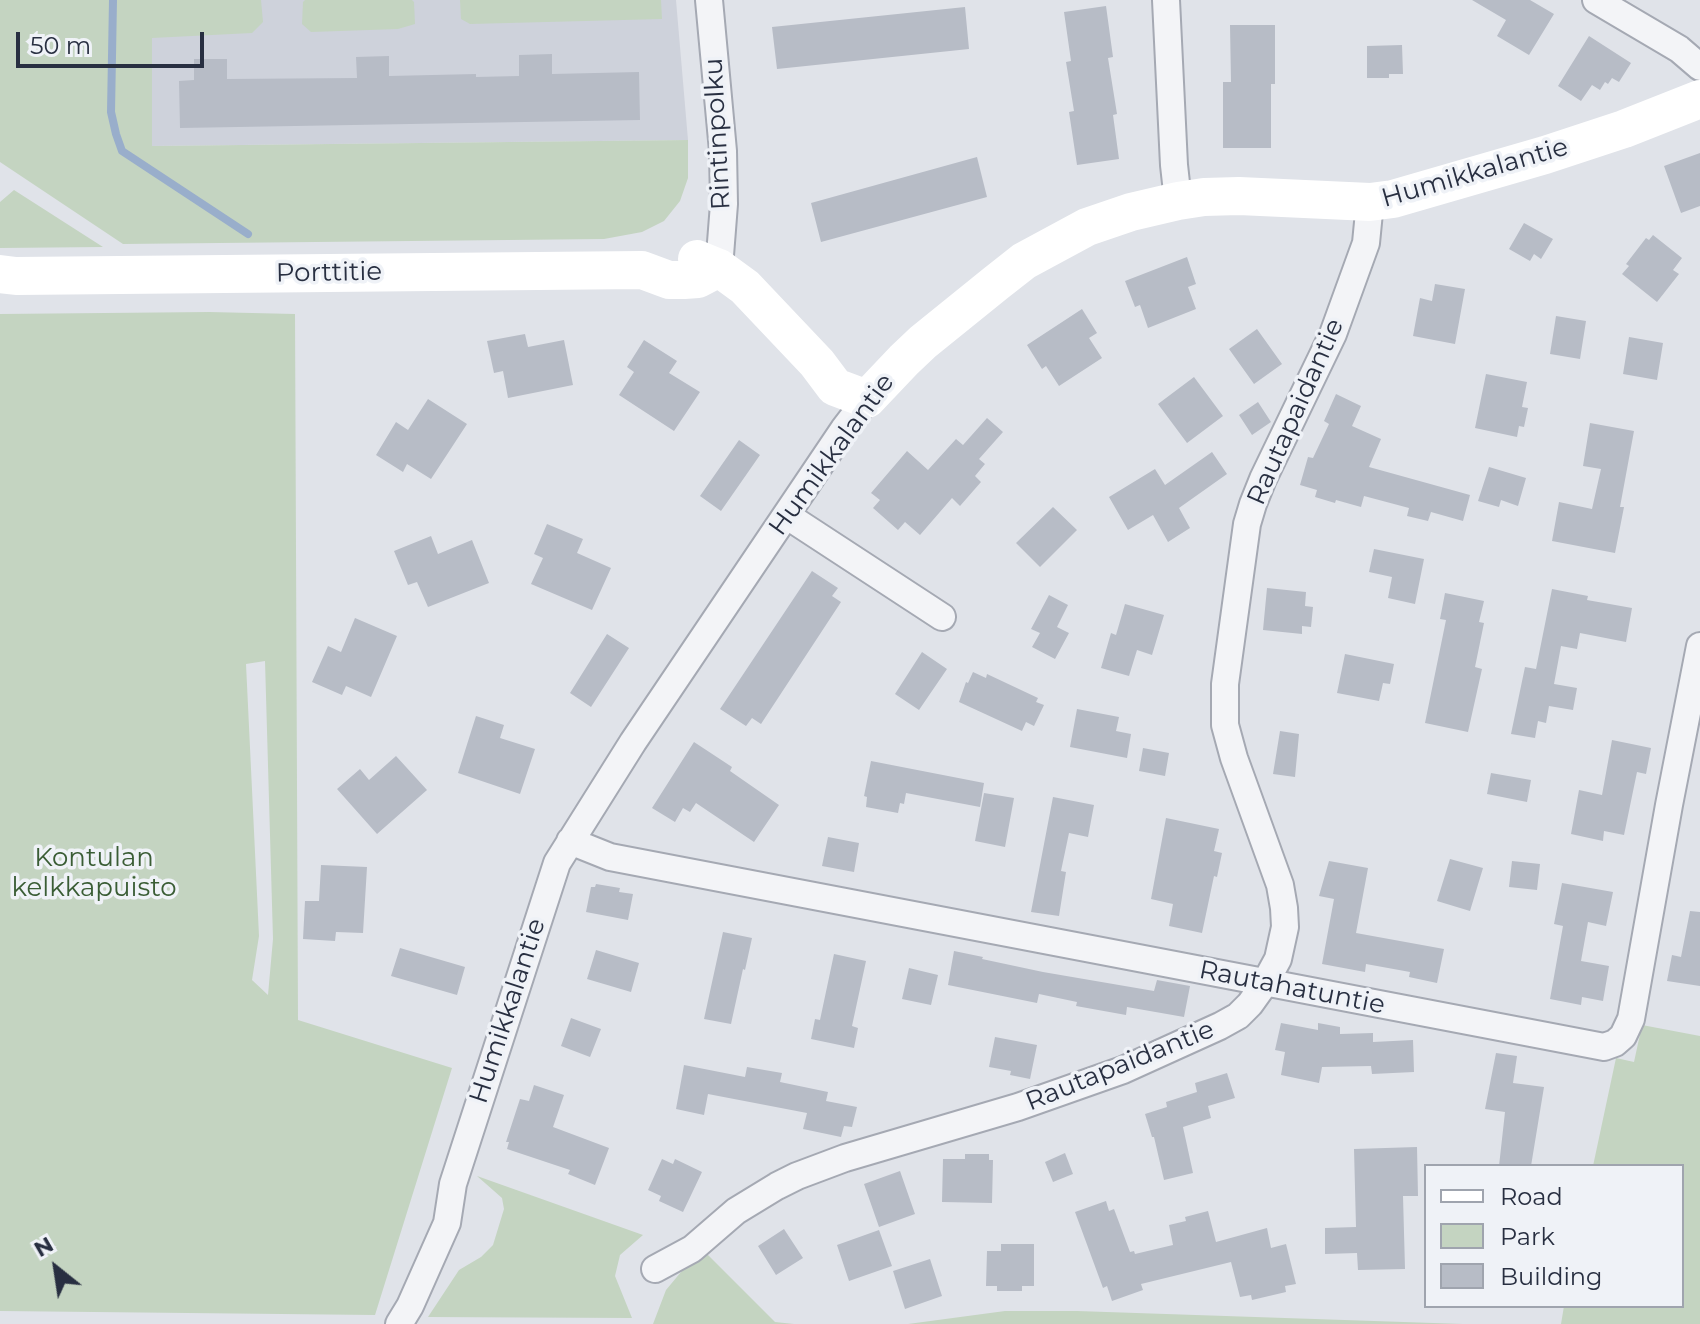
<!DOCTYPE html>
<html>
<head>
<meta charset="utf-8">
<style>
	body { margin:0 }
	#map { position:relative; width:1700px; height:1324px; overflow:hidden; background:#e0e3e9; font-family:Montserrat,sans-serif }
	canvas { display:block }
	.legend { position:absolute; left:1424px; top:1164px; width:260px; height:144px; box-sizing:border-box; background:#eff2f7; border:2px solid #9fa4ae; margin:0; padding:10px 14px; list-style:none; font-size:24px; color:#282f41 }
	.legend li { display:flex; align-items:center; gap:16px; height:40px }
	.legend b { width:40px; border:2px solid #9fa4ae }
	.north { position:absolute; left:16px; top:1228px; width:80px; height:80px; -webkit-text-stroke:6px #eff2f7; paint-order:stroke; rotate:330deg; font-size:22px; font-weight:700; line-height:32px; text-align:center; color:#282f41 }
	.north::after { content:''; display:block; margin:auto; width:28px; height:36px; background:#282f41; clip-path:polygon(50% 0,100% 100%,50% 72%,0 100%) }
	.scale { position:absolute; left:16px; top:32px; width:188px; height:36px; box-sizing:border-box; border:4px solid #282f41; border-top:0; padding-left:10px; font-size:24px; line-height:28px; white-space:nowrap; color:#282f41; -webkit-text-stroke:6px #eff2f7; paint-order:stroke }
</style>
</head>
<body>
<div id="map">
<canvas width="1700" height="1324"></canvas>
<ul class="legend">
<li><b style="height:10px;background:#fff"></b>Road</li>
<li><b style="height:22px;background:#c4d4c1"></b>Park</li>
<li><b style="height:22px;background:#b7bcc6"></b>Building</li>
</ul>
<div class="north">N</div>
<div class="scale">50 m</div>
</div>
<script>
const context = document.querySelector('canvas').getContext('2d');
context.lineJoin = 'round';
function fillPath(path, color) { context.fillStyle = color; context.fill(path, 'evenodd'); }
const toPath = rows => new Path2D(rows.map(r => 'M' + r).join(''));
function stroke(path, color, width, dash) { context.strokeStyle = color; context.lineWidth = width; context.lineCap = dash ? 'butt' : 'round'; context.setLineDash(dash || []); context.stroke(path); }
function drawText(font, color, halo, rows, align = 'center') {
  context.font = font + ' Montserrat,sans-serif'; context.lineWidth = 7; context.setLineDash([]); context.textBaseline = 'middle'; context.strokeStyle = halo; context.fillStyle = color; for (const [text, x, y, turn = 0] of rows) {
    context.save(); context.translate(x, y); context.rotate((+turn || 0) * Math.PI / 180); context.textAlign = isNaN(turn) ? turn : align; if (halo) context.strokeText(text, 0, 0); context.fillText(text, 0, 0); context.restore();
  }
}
const built = toPath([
	[152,0,676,0,688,140,151,146]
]);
const green = toPath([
	[0,0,261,0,263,22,252,33,152,38,152,146,688,140,688,178,680,201,664,221,642,232,604,239,123,244,0,162],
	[305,0,412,0,414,2,415,24,398,29,311,32,302,24,303,2],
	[460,0,661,0,662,19,470,24,461,19],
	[14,190,103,247,0,248,0,202],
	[209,312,295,314,298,1020,452,1068,375,1315,0,1311,0,314],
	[265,661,273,939,268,995,252,980,259,936,246,664],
	[1642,1025,1700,1036,1700,1324,1561,1324,1564,1306,1682,1306,1682,1166,1593,1166,1616,1058,1634,1062],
	[477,1176,643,1235,620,1255,615,1276,632,1318,428,1317,459,1270,481,1257,493,1245,504,1209,502,1198],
	[703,1250,775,1322,794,1324,653,1324,666,1290,681,1272],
	[1005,1311,1077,1311,1463,1324,908,1324]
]);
const stream = toPath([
	[113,0,111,112,116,134,122,151,248,234]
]);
const building = toPath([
	[1472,0,1530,0,1554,14,1529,55,1497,36,1506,20],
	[1106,6,1113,57,1108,58,1117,114,1113,115,1119,159,1077,165,1069,112,1074,111,1066,62,1071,61,1064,12],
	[965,7,969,49,777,69,772,27],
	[1230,25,1275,25,1275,84,1271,84,1271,148,1223,148,1223,82,1231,82],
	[1589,36,1631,63,1619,82,1612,78,1608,84,1605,82,1600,90,1592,85,1581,101,1558,86],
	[1402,45,1403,74,1389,74,1389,78,1367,78,1367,46],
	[552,54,552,74,639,72,640,120,180,128,179,81,194,80,194,59,227,59,227,79,357,78,356,57,389,56,389,76,476,74,476,77,519,76,519,55],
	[1700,153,1700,206,1681,213,1664,166],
	[977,157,987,197,821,242,811,203],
	[1524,223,1553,239,1541,259,1534,254,1530,261,1509,249],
	[1653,235,1682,258,1673,270,1679,274,1657,302,1622,274,1629,266,1626,264,1646,238,1649,240],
	[1187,257,1196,284,1188,287,1196,309,1148,328,1140,305,1135,307,1125,281],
	[1435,284,1465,289,1455,344,1413,336,1420,298,1432,301],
	[1082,309,1097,333,1089,338,1102,358,1059,386,1046,366,1042,369,1027,345],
	[1556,316,1586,321,1580,359,1550,354],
	[1257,329,1282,364,1254,384,1229,349],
	[525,334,528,347,564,340,573,385,508,398,503,371,494,373,487,341],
	[1629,337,1663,343,1657,380,1623,374],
	[644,340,677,361,669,373,700,392,674,431,619,395,634,372,627,367],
	[1486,374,1527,382,1522,407,1528,408,1524,427,1519,426,1517,437,1475,428],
	[1194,377,1223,416,1187,443,1158,404],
	[1336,394,1361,406,1352,426,1381,439,1369,467,1470,495,1463,521,1431,512,1428,521,1407,516,1409,508,1364,496,1361,507,1336,500,1335,503,1315,497,1317,490,1300,485,1308,457,1313,458,1329,424,1324,421],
	[428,399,467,424,431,479,407,464,403,472,376,455,396,422,408,430],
	[1258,402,1271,422,1252,435,1239,415],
	[987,418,1003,432,979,459,985,464,975,476,981,482,960,506,952,498,920,535,905,522,898,530,873,508,880,500,871,493,907,451,928,470,956,439,963,445],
	[1590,423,1634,431,1620,507,1624,507,1615,553,1552,541,1559,502,1592,509,1601,469,1583,466],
	[739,440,760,455,721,511,700,496],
	[1212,452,1227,474,1179,508,1190,528,1168,542,1153,515,1128,530,1109,497,1155,469,1165,485],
	[1489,467,1526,478,1518,506,1501,500,1499,507,1478,501],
	[1053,507,1077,530,1040,567,1016,543],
	[547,524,583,539,577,553,611,568,592,610,531,584,543,558,534,554],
	[431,536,438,554,472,540,489,583,428,607,417,582,408,585,394,551],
	[1374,549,1424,559,1415,604,1388,598,1392,577,1369,572],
	[812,571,838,588,832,596,841,602,761,724,752,718,746,726,720,709],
	[1267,588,1306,592,1305,606,1313,607,1311,627,1302,626,1302,634,1263,630],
	[1552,589,1588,596,1587,600,1632,608,1626,642,1580,633,1577,649,1561,646,1554,684,1577,688,1573,710,1549,706,1546,723,1538,721,1535,738,1511,734,1525,667,1536,669],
	[1445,593,1484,601,1479,622,1484,623,1475,667,1482,669,1468,732,1425,723,1446,620,1440,619],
	[1049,595,1068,605,1057,627,1069,633,1055,659,1032,647,1040,633,1031,629],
	[1125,604,1164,615,1152,655,1137,650,1129,676,1101,668,1111,633,1116,635],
	[355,618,397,636,371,697,346,686,342,695,312,682,328,646,341,652],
	[607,634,629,648,591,707,570,693],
	[922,652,947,669,919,710,895,694],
	[1345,654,1394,664,1390,684,1383,683,1379,701,1337,693],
	[973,672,986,678,987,674,1038,698,1036,702,1044,705,1034,726,1026,722,1022,731,959,702,966,682,968,683],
	[1077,709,1119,717,1116,731,1131,734,1127,758,1070,747],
	[476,716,504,725,500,738,535,749,520,794,458,773],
	[1280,731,1299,734,1295,777,1273,774],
	[1612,740,1651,748,1646,774,1637,772,1624,835,1604,831,1603,841,1571,834,1579,790,1602,795],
	[694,742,732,767,730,771,779,805,754,842,696,803,690,812,683,808,675,822,652,808],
	[1143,748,1169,753,1165,776,1139,771],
	[396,756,427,790,377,834,337,789,360,769,369,780],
	[871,761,984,783,980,807,906,793,904,804,900,803,898,813,866,807,867,797,864,796],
	[1491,773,1531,780,1527,802,1487,794],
	[984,793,1014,798,1005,847,975,841],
	[1053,797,1094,805,1088,837,1069,833,1061,871,1066,872,1059,916,1031,912],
	[1166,818,1219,829,1214,851,1222,853,1217,877,1214,876,1202,933,1169,926,1173,904,1151,899],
	[828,837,859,843,854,872,822,866],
	[1450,859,1483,868,1470,911,1437,901],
	[1329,861,1368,868,1356,933,1444,949,1437,983,1409,977,1410,972,1366,964,1365,972,1322,964,1334,899,1319,896],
	[1512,861,1540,864,1537,890,1509,887],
	[321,865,367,867,363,933,336,932,335,941,303,939,305,901,319,901],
	[1562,883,1613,892,1606,926,1588,922,1581,961,1609,966,1603,1001,1582,997,1581,1005,1550,999,1563,926,1554,924],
	[596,884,620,888,619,892,633,894,628,920,586,912,591,887,595,887],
	[1690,911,1700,912,1700,986,1667,981,1672,955,1681,957],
	[723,932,752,938,745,970,743,969,731,1024,704,1019],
	[400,948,465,967,457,995,391,976],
	[596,950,639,963,631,992,587,979],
	[954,951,983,957,982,959,1043,972,1154,991,1157,980,1190,986,1184,1017,1127,1007,1126,1015,1076,1006,1077,1002,1039,994,1037,1003,948,985],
	[834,954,866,961,852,1026,858,1028,854,1048,811,1039,815,1019,820,1020],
	[909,968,938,975,931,1005,902,999],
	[571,1018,601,1029,590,1057,561,1046],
	[1281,1023,1318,1030,1318,1023,1340,1027,1340,1034,1373,1033,1373,1042,1413,1040,1414,1072,1372,1074,1371,1066,1322,1067,1319,1083,1281,1075,1285,1052,1275,1050],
	[995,1037,1037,1045,1030,1079,1010,1075,1011,1071,989,1067],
	[1496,1053,1517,1056,1513,1083,1544,1087,1531,1166,1499,1166,1505,1112,1485,1109],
	[684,1065,745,1077,747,1067,782,1073,780,1082,828,1092,826,1101,857,1107,852,1127,844,1126,841,1137,803,1129,807,1113,708,1094,704,1115,676,1109],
	[1227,1073,1235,1098,1208,1106,1211,1118,1183,1127,1193,1173,1164,1180,1154,1137,1152,1137,1145,1114,1167,1107,1166,1102,1197,1092,1195,1083],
	[534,1085,564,1095,553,1127,609,1148,595,1185,568,1174,570,1170,507,1149,509,1142,506,1142,520,1099,529,1101],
	[1417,1147,1418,1196,1403,1196,1405,1269,1358,1270,1357,1253,1325,1254,1325,1228,1356,1227,1354,1149],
	[1065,1153,1073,1174,1053,1182,1045,1162],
	[965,1154,989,1154,989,1160,993,1160,992,1203,942,1202,943,1159,965,1159],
	[662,1159,673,1164,675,1159,702,1172,683,1212,659,1201,661,1196,648,1190],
	[900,1171,915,1214,879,1227,864,1184],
	[1106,1201,1109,1211,1114,1209,1130,1252,1134,1251,1135,1254,1173,1245,1169,1225,1186,1221,1185,1217,1208,1211,1216,1242,1267,1228,1271,1248,1286,1244,1296,1284,1285,1286,1286,1292,1252,1300,1251,1295,1240,1297,1231,1262,1141,1284,1143,1290,1112,1301,1107,1286,1103,1288,1075,1212],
	[784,1229,803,1258,776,1275,758,1246],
	[879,1230,892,1266,849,1281,837,1245],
	[1001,1244,1034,1244,1034,1286,1022,1286,1022,1291,997,1291,997,1286,986,1286,987,1251,1001,1251],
	[930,1259,942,1296,905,1309,893,1271]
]);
const street = toPath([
	[709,0,723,151,724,204,719,268],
	[1166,0,1174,165,1178,201],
	[1596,0,1679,49,1700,67],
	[786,515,942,617],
	[570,841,610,857,1604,1047,1615,1043,1623,1036,1631,1019,1669,805,1700,646],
	[655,1269,692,1249,736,1211,777,1186,797,1176,845,1158,1018,1107,1123,1070,1220,1026,1238,1016,1250,1004,1265,983,1278,959,1285,927,1284,908,1280,885,1234,758,1225,725,1225,684,1247,524,1253,504,1263,479,1333,334,1366,243,1370,202],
	[399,1324,410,1306,447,1223,453,1184,557,863,633,742,844,429,867,399]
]);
const secondary = toPath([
	[697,259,719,268,745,287,817,363,835,387,867,399],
	[0,274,16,276,642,270,669,280,684,280,698,279,719,268],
	[867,399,904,360,923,342,996,283,1024,261,1087,227,1131,212,1178,201,1204,197,1239,196,1370,202,1393,199,1545,155,1624,129,1700,99]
]);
const streetNames = [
	["Rintinpolku",718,134,-93],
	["Humikkalantie",1475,173,-16],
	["Porttitie",329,273,-1],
	["Rautapaidantie",1296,412,-66],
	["Humikkalantie",832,455,-54],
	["Rautahatuntie",1292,988,11],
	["Humikkalantie",508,1011,-72],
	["Rautapaidantie",1120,1066,-22]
];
const parkNames = [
	["Kontulan",94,858],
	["kelkkapuisto",94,888]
];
fillPath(built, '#ced2db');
fillPath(green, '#c4d4c1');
stroke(stream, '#99aecb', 8);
fillPath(building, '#b7bcc6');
stroke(street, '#a5a9b3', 30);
stroke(street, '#f3f4f7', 26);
stroke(secondary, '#fff', 38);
drawText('26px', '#282f41', '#eff2f7', streetNames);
drawText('26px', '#3a5d35', '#eff2f7', parkNames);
</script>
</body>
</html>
